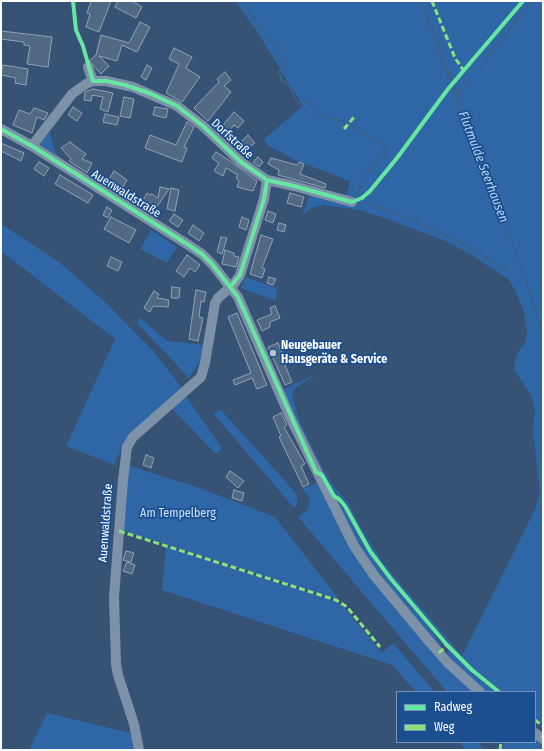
<!DOCTYPE html>
<html>
<head>
<meta charset="utf-8">
<style>
	body { margin:0 }
	#map { position:relative; width:544px; height:751px; overflow:hidden; background:#365274; font-family:"Fira Sans Condensed",sans-serif }
	canvas { display:block }
	.frame { position:absolute; inset:0; border:2px solid #fff; pointer-events:none }
	.legend { position:absolute; left:396px; top:691px; width:140px; height:52px; box-sizing:border-box; background:#1b4f8f; border:1px solid #7695bc; margin:0; padding:5px 7px; list-style:none; font-size:12px; color:#fff }
	.legend li { display:flex; align-items:center; gap:8px; height:20px }
	.legend b { width:20px; border:1px solid #7695bc }
</style>
</head>
<body>
<div id="map">
<canvas width="544" height="751"></canvas>
<div class="frame"></div>
<ul class="legend">
<li><b style="height:5px;background:#66e7a1"></b>Radweg</li>
<li><b style="height:5px;background:#8de07e"></b>Weg</li>
</ul>
</div>
<script>
const context = document.querySelector('canvas').getContext('2d');
context.lineJoin = 'round';
function fillPath(path, color) { context.fillStyle = color; context.fill(path, 'evenodd'); }
const toPath = rows => new Path2D(rows.map(r => 'M' + r).join(''));
function stroke(path, color, width, dash) { context.strokeStyle = color; context.lineWidth = width; context.lineCap = dash ? 'butt' : 'round'; context.setLineDash(dash || []); context.stroke(path); }
function drawText(font, color, halo, rows, align = 'center') {
  context.font = font + ' "Fira Sans Condensed",sans-serif'; context.lineWidth = 3.5; context.setLineDash([]); context.textBaseline = 'middle'; context.strokeStyle = halo; context.fillStyle = color; for (const [text, x, y, turn = 0] of rows) {
    context.save(); context.translate(x, y); context.rotate((+turn || 0) * Math.PI / 180); context.textAlign = isNaN(turn) ? turn : align; if (halo) context.strokeText(text, 0, 0); context.fillText(text, 0, 0); context.restore();
  }
}
const green = toPath([
	[235,1,543,1,543,331,526,279,525,280,543,336,543,724,535,718,535,692,502,692,481,676,451,646,392,578,372,550,346,503,332,489,282,390,317,374,295,388,292,396,300,422,322,467,335,488,348,502,360,526,383,563,462,656,535,509,540,493,533,429,535,410,532,397,514,369,516,356,525,342,527,333,524,312,515,290,508,279,470,254,443,240,384,218,360,210,324,205,311,208,302,216,310,194,358,205,357,199,346,198,350,181,297,161,269,146,263,140,303,106,256,30],
	[50,132,54,150,59,157,41,145,41,141],
	[1,224,59,262,103,300,154,352,182,388,125,442,114,465,66,446,115,339,1,251],
	[151,230,177,247,167,263,140,249],
	[245,277,277,288,276,301,241,288],
	[139,317,167,341,204,345,200,361,189,378,137,323],
	[185,395,222,448,216,454,171,408],
	[221,410,295,492,298,502,294,508,213,413],
	[126,465,194,486,275,517,338,598,335,599,121,530],
	[317,483,351,548,475,692,447,692,298,517,308,509,310,498,302,489],
	[335,500,343,507,378,567,431,630,441,644,440,647,367,562],
	[166,546,337,602,343,606,382,653,393,643,435,692,416,692,392,665,162,590],
	[448,649,479,679,496,692,485,692,462,673,448,655],
	[47,713,131,733,133,750,29,750],
	[535,737,543,743,543,750,502,750,504,742,535,742],
	[459,742,478,742,484,750,466,750]
]);
const water = toPath([
	[420,1,422,1,430,21,526,279,543,331,543,336,525,279,452,90]
]);
const stream = toPath([
	[242,1,264,36,280,46,281,49,275,55,285,63,285,65,279,72,281,78,283,82,290,85,294,97,299,104,309,102,317,114,345,122],
	[479,68,531,1],
	[457,97,469,80],
	[351,126,387,148,387,152,364,176,359,191,359,196],
	[365,202,407,218,453,239,474,250,506,271]
]);
const building = toPath([
	[91,1,111,1,99,32,86,27,90,14,87,13,91,1],
	[118,1,132,1,142,7,136,18,115,7,118,1],
	[140,22,150,27,137,52,122,45,117,61,99,56,109,66,101,74,89,61,96,55,101,35,129,43,140,22],
	[1,31,52,37,48,67,27,64,30,46,24,45,24,42,1,39,1,31],
	[174,48,192,57,186,68,200,77,182,102,166,93,179,64,169,59,174,48],
	[3,65,28,69,26,85,15,83,16,78,1,75,3,65],
	[147,65,152,68,146,80,141,77,147,65],
	[225,72,231,80,224,86,231,92,208,121,194,108,219,82,217,79,225,72],
	[93,89,113,93,108,112,100,109,103,97,92,95,91,101,84,100,85,92,93,89],
	[124,97,134,99,130,118,120,116,124,97],
	[73,107,82,113,77,121,68,115,73,107],
	[155,107,168,109,166,118,153,115,155,107],
	[34,108,48,113,44,120,37,117,32,133,13,125,19,110,30,114,34,108],
	[234,112,244,121,238,128,234,125,226,135,219,130,234,112],
	[105,114,119,117,117,125,103,122,105,114],
	[187,122,194,127,184,147,187,148,182,162,145,148,150,135,176,145,187,122],
	[248,135,255,143,245,150,239,144,248,135],
	[70,142,86,154,82,159,92,163,87,173,69,161,71,159,61,148,70,142],
	[1,143,24,153,21,161,1,151,1,143],
	[216,152,229,160,257,181,253,191,237,187,239,181,236,178,238,175,226,168,223,176,214,171,219,163,212,158,216,152],
	[258,157,263,162,259,167,253,162,258,157],
	[271,158,297,165,299,162,304,164,300,174,326,184,325,188,278,175,279,170,268,164,271,158],
	[39,162,49,168,44,176,34,169,39,162],
	[114,171,127,180,121,190,108,181,114,171],
	[60,175,93,195,88,203,55,184,60,175],
	[160,187,169,189,154,211,141,203,147,193,150,195,152,194,158,198,160,187],
	[171,188,179,190,175,211,167,209,171,188],
	[290,193,304,197,301,207,287,203,290,193],
	[107,207,112,210,108,218,103,215,107,207],
	[268,211,276,214,273,223,265,220,268,211],
	[174,214,183,220,178,227,169,221,174,214],
	[111,217,136,230,129,243,104,229,111,217],
	[242,217,249,220,246,230,239,227,242,217],
	[279,223,286,225,284,232,277,230,279,223],
	[193,225,204,233,199,241,188,233,193,225],
	[261,235,273,239,262,268,265,269,262,278,250,274,261,235],
	[221,237,227,238,222,254,217,252,221,237],
	[225,250,234,253,234,256,239,257,236,267,222,264,225,250],
	[187,255,200,265,195,272,190,268,184,277,176,271,187,255],
	[111,257,122,262,118,271,107,266,111,257],
	[269,277,276,279,273,285,267,283,269,277],
	[172,287,180,288,179,298,171,298,172,287],
	[196,290,206,292,204,302,201,301,199,317,203,318,198,341,189,339,196,290],
	[154,291,159,294,157,298,169,300,168,307,153,306,150,312,144,308,154,291],
	[275,306,280,318,270,322,270,327,262,331,257,320,272,314,270,308,275,306],
	[237,313,267,385,257,389,252,378,235,385,233,380,251,373,228,317,237,313],
	[278,343,287,364,285,365,292,382,285,385,268,347,278,343],
	[281,413,287,425,284,427,305,464,301,466,309,484,303,487,279,437,281,436,273,417,281,413],
	[146,455,154,458,151,468,143,465,146,455],
	[230,471,244,481,238,488,226,477,230,471],
	[234,490,244,493,242,501,232,498,234,490],
	[126,551,134,553,131,562,123,560,126,551],
	[127,562,135,565,132,574,123,571,127,562]
]);
const minor = toPath([
	[88,67,93,81],
	[1,129,32,146,187,244,202,254,212,264,238,297,290,417,354,546,373,574,428,640,448,663,480,692],
	[32,146,72,94,86,84,93,81,106,81,133,87,177,106,203,126,241,162,267,180],
	[267,180,294,186,352,202],
	[535,733,543,739],
	[139,750,134,724,118,675,116,664,114,597,123,480,127,447,133,437,201,377,205,363,215,303,218,298,234,284,240,275,264,199,267,180]
]);
const quiet = toPath([
	[432,1,455,58,464,71],
	[344,129,355,116],
	[119,531,336,600,347,607,380,647],
	[439,653,447,645],
	[535,720,543,726],
	[542,738,543,735],
	[500,750,501,742]
]);
const cycleway = toPath([
	[73,1,76,30,83,46,93,81,106,81,125,85,149,93,177,106,203,126,241,162,267,180],
	[1,129,32,146,187,244,202,254,212,264,238,297,316,472,322,475,334,496,339,499,345,506,370,551,391,579,447,645,472,670,499,692],
	[267,180,294,186,352,202,362,198,370,191,397,158,448,89,523,1],
	[230,287,240,275,264,199,267,180]
]);
const markers = [
	[273,353,4,"#b9c2ce"]
];
const streetNames = [
	["Dorfstraße",232,139,43],
	["Auenwaldstraße",126,194,32],
	["Auenwaldstraße",106,523,-86]
];
const poiNames = [
	["Neugebauer",281,346],
	["Hausgeräte & Service",281,360]
];
const parkNames = [
	["Am Tempelberg",178,514]
];
const waterNames = [
	["Flutmulde Seerhausen",483,167,69]
];
fillPath(green, '#2f66a5');
fillPath(water, '#3b618d');
stroke(stream, '#3b618d', 2);
fillPath(building, '#526984');
stroke(building, '#92a2b6', 1);
stroke(minor, '#7d92a8', 10);
stroke(quiet, '#8de07e', 3, [6, 3]);
stroke(cycleway, '#66e7a1', 4);
for (const [x, y, r, color] of markers) { const dot = new Path2D(); dot.arc(x, y, r, 0, 2 * Math.PI); context.fillStyle = color; context.fill(dot); stroke(dot, '#1b4f8f', 1.5); }
drawText('12px', '#fff', '#1b4f8f', streetNames);
drawText('bold 12px', '#fff', '#1b4f8f', poiNames, 'left');
drawText('12px', '#cfe3fa', '#1b4f8f', parkNames);
drawText('italic 13px', '#b5d3f5', '#1b4f8f', waterNames);
</script>
</body>
</html>
